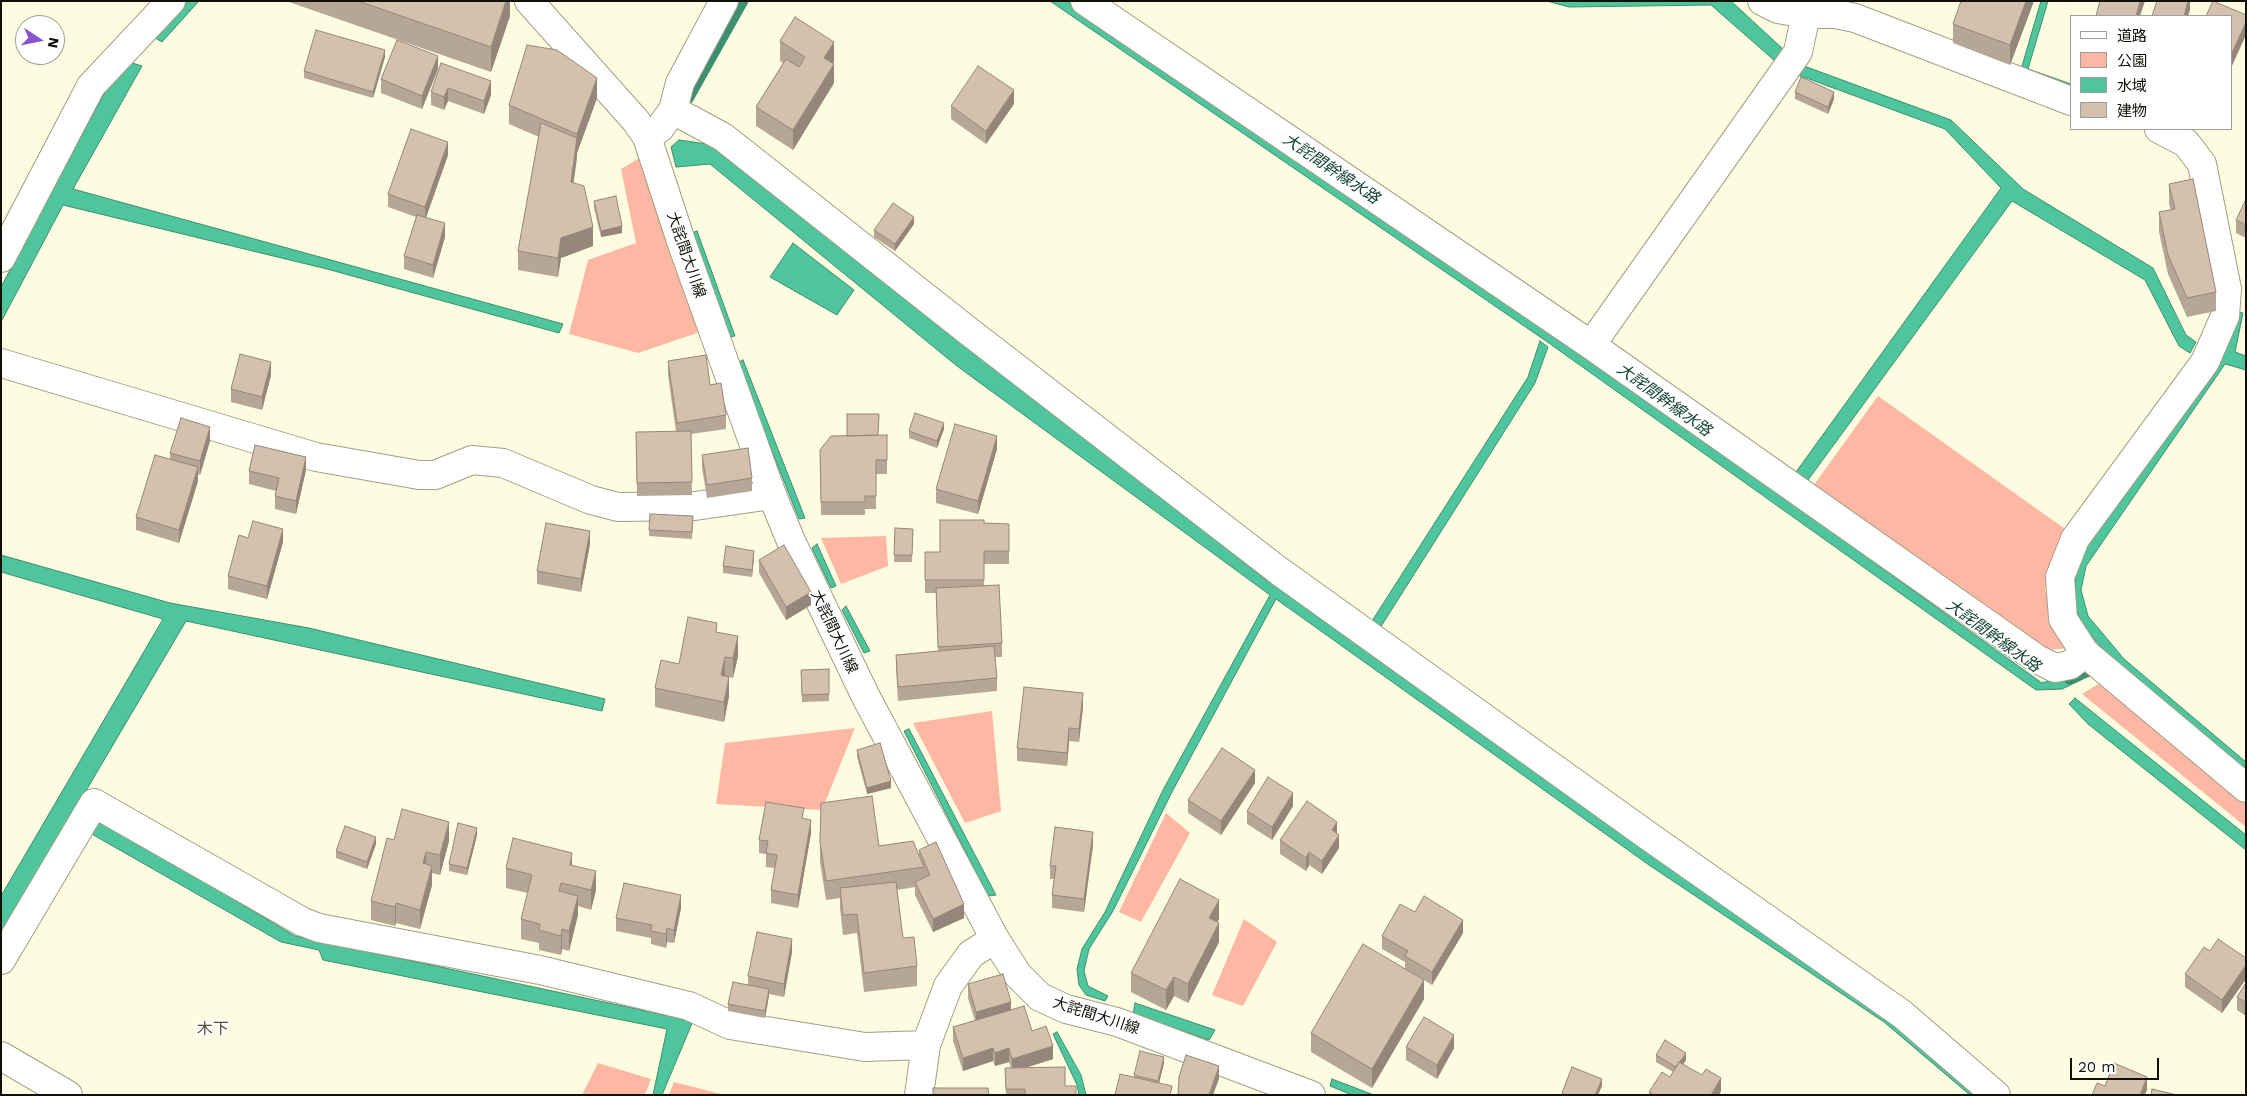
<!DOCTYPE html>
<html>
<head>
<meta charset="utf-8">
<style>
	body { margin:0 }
	#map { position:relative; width:2247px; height:1096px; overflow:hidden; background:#fdfbe0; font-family:"Work Sans","Noto Sans JP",sans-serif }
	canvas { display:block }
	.frame { position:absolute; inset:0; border:2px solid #111007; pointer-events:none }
	.legend { position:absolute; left:2070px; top:15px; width:162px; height:115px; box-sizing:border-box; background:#fff; border:1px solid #a09f9c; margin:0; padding:6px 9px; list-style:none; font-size:15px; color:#111007 }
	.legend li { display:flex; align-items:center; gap:10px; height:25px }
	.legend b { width:25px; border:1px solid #a09f9c }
	.north { position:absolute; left:15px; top:15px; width:50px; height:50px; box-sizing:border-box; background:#fff; border:1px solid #a09f9c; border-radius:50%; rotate:101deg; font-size:14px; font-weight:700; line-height:20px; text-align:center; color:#111007 }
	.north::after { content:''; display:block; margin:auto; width:18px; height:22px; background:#8955cd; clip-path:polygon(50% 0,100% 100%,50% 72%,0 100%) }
	.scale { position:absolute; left:2070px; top:1058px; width:89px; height:22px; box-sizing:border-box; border:2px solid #111007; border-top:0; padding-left:6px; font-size:15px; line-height:18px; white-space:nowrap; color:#111007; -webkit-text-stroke:4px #fff; paint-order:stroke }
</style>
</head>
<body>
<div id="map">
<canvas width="2247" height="1096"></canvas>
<div class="frame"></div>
<ul class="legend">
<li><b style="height:6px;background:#fff"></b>道路</li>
<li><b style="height:14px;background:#feb7a2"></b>公園</li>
<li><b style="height:14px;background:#4ec59c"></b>水域</li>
<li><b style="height:14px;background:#d4c1ad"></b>建物</li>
</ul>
<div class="north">N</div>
<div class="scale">20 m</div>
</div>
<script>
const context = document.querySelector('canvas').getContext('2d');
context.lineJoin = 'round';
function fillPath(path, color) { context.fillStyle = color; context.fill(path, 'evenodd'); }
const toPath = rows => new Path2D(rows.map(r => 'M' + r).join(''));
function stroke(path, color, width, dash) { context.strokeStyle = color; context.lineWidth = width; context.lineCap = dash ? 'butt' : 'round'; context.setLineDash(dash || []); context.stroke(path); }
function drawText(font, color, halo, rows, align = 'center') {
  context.font = font + ' "Work Sans","Noto Sans JP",sans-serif'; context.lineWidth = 4; context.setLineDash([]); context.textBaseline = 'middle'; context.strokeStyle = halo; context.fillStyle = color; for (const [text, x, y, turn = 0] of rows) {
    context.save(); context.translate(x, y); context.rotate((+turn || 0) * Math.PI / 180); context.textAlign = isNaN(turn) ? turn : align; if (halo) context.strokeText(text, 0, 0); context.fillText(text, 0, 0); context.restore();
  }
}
const green = toPath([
	[643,156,700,332,638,353,569,334,588,260,636,243,621,169],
	[1878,396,2065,529,2045,590,2069,648,2047,650,1811,489],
	[886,536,888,566,841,584,821,538],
	[2100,683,2246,800,2246,827,2082,694],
	[992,711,1001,811,965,823,913,723],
	[855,728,822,810,716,804,725,743],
	[1166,813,1190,833,1141,922,1119,912],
	[1244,919,1277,942,1243,1006,1212,995],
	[598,1063,651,1079,645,1095,582,1095],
	[674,1082,725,1095,669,1095]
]);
const water = toPath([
	[183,1,199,1,162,42,149,34,183,1],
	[1050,1,1070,1,1559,336,2042,683,2077,672,2083,679,2062,689,2036,690,1546,341,1050,1],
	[1547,1,1731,1,1784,50,1775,61,1711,5,1569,7,1547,1],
	[2041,1,2048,1,2028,69,2071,84,2071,92,2023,75,2022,66,2041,1],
	[129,62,142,66,73,189,563,324,559,333,327,269,63,205,1,322,1,287,107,88,129,62],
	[1804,66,1951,120,2023,189,2153,268,2186,335,2196,342,2190,353,2179,346,2145,280,2012,201,1808,480,1796,472,2001,188,1945,129,1798,75,1804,66],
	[679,140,714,145,1265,579,1653,856,1893,1020,1981,1095,1970,1095,1884,1022,1649,865,1276,599,1173,790,1113,911,1089,949,1084,971,1088,986,1108,996,1105,1001,1086,995,1079,985,1077,969,1082,949,1105,912,1163,790,1270,595,957,366,710,164,676,167,671,147,679,140],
	[697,231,735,336,728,337,692,233,697,231],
	[793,243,854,290,837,315,770,277,793,243],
	[2237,312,2243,313,2235,352,2246,356,2246,370,2225,364,2086,566,2081,590,2088,616,2124,659,2246,762,2246,775,2113,662,2079,620,2073,593,2080,556,2218,359,2237,312],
	[1540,341,1548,347,1535,383,1380,628,1372,621,1528,377,1540,341],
	[743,360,805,518,799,519,737,363,743,360],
	[817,544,836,586,831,588,812,548,817,544],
	[1,555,170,603,309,628,605,699,602,711,186,621,1,935,1,896,163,619,1,572,1,555],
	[846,606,870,651,864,653,842,610,846,606],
	[2075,698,2246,835,2246,850,2088,724,2069,704,2075,698],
	[909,729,996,895,988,896,904,731,909,729],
	[98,818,295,936,693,1021,662,1095,653,1095,667,1029,323,960,319,950,281,942,90,833,98,818],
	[1135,1003,1215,1030,1209,1040,1133,1014,1135,1003],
	[1057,1032,1081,1075,1086,1095,1079,1095,1077,1085,1053,1034,1057,1032],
	[1332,1079,1374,1095,1352,1095,1330,1086,1332,1079]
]);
const stream = toPath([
	[689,99,744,1],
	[2069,680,2099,668]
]);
const street = toPath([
	[1085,1,1591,345,2037,659,2055,668,2070,665,2085,653],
	[1762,1,1778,9,1806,14,1836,14,1855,18,2071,101],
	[673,110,723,137,967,330,1279,571,1647,835,1902,1014,1996,1095],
	[2159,129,2186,143,2202,164,2227,289,2225,316,2205,362,2075,539,2060,577,2063,619,2085,653,2246,788],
	[647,137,660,128,673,110,680,83,724,1],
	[1,258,91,86,171,1],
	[1591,345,1798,52,1806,14],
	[1,363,316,457,419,475,435,475,472,460,503,463,591,500,618,507,695,506,772,495],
	[1,960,94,803,303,922,319,928,540,970,689,1006,730,1025,865,1047,926,1045],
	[1,1056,68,1095],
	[919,1095,926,1045,948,986,971,954,995,939]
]);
const secondary = toPath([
	[529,1,636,121,647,137,682,244,772,495,791,541,866,697,995,939,1018,975,1040,997,1066,1009,1117,1022,1311,1095]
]);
const wall = toPath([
	[286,1,510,1,510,16,491,72],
	[2034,1,2010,65,1953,43,1953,24],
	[780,41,834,62,833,63,834,83,793,150,756,126,756,107,783,63,780,61],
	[385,57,373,98,304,78,304,71],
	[441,63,491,95,484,114,448,101,444,110,431,105,431,92],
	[438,69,422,109,381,93,381,79],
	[1795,92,1834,99,1828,114,1795,99],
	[597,98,577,153,573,183,593,246,561,258,558,277,518,270,518,251,539,137,509,124,509,105],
	[1014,104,986,144,951,119,951,106],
	[448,155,426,218,445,237,433,278,404,269,404,256,416,217,388,207,388,194],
	[2169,184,2216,292,2216,311,2187,317,2168,274,2159,232,2159,212,2171,210,2169,204],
	[2246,199,2246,238,2236,233,2236,220],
	[594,201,622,233,601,237,594,208],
	[914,224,895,251,874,237,874,230],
	[668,361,710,385,726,415,726,429,691,434,692,495,637,496,636,432,676,432,668,375],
	[271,375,262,410,231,402,231,389],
	[944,429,937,448,909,438,909,431],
	[878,435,887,460,887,474,876,474,876,509,865,509,865,515,821,515,820,450],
	[210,441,200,475,198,474,198,481,179,543,136,530,136,517,170,459,170,453],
	[997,449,978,514,936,503,936,489],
	[702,455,752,478,752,491,707,498,702,468],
	[306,470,296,514,275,509,275,496,276,491,249,484,249,471],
	[693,523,692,539,649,536,649,530],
	[984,523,1009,524,1009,564,984,564,984,585,1002,643,1002,657,995,657,997,678,997,691,898,701,896,669,896,655,938,651,936,593,925,593,925,552,940,552],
	[895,528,913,529,912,562,894,562],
	[248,538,283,542,267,599,228,589,228,576],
	[590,544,581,592,537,584,537,571],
	[754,557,752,577,723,573,723,566],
	[759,560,811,605,786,620,759,573],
	[717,632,738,656,733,678,729,677,729,696,724,722,655,707,655,688,679,664],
	[829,669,829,701,802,702,801,670],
	[1083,707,1079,742,1069,741,1067,766,1017,761,1017,748],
	[857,750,891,788,867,794,857,757],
	[1255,783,1221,835,1188,813,1188,800],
	[1293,806,1272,840,1247,824,1247,811],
	[804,818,811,833,798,908,771,903,771,890,775,868,766,867,766,854,759,853,759,840],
	[1337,834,1339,848,1322,874,1309,865,1306,871,1280,854,1280,840],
	[477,835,467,875,449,871,449,864],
	[394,840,449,841,440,875,432,873,432,885,420,929,396,923,395,926,371,920,371,901],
	[820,842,879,846,919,855,919,850,964,918,933,932,915,895,915,887,897,890,903,938,917,966,917,986,864,992,857,933,843,935,840,908,840,898,826,900,820,862],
	[376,844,367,869,336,858,336,851],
	[1093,845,1084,912,1052,908,1052,895,1054,879,1050,879,1050,866],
	[572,865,596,890,591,910,578,906,578,915,569,951,562,949,561,955,539,950,539,943,521,939,521,919,528,893,506,888,506,868],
	[681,908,674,943,667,942,666,948,651,944,651,938,616,931,616,918],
	[1415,912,1463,933,1432,985,1424,980,1424,999,1372,1088,1311,1052,1311,1033,1405,968,1405,962,1382,949,1382,936],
	[1219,919,1217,922,1219,942,1188,1003,1174,996,1166,1010,1131,992,1131,973],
	[2210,951,2246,958,2246,979,2222,1013,2185,987,2185,974],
	[792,952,784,997,769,994,765,1018,728,1011,728,1004,748,985,748,976],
	[2246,983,2246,1016,2237,1010,2237,997],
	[968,984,1011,1010,1032,1031,1053,1059,1025,1068,1065,1086,1076,1095,1006,1095,1005,1068,1011,1068,1009,1062,995,1066,993,1061,963,1071,953,1041,953,1027,975,1021,968,998],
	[1406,1047,1454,1048,1437,1079,1406,1060],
	[1656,1055,1686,1060,1683,1064,1721,1091,1719,1095,1649,1095,1649,1092,1670,1077,1673,1072,1656,1062],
	[1164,1063,1159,1083,1172,1095,1134,1078,1134,1075]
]);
const shadedWall = toPath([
	[506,1,510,1,510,16,491,72,491,47],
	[2026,1,2034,1,2010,65,2010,45],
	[2140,1,2145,1,2140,16,2136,16],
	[2188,1,2190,1,2190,10,2188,16,2184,16],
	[2246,22,2246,35,2231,68,2231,55],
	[834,42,834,62,824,77,824,58],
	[385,50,385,57,373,98,373,92],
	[438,56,438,69,422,109,422,96],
	[834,64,834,83,793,150,793,130],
	[597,78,597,98,577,153,577,134],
	[491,81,491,95,484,114,484,101],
	[448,88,448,101,444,110,444,97],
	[1014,90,1014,104,986,144,986,131],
	[1834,92,1834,99,1828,114,1828,107],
	[577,138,577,158,571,201,571,182],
	[448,142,448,155,425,220,425,207],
	[914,217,914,224,895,251,895,244],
	[445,223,445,237,433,278,433,265],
	[622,226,622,233,601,237,601,231],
	[593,227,593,246,561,258,558,277,558,258,561,238],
	[271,362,271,375,262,410,262,397],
	[944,423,944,429,937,448,937,441],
	[210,427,210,441,200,475,200,461],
	[997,436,997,449,978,514,978,501],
	[306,457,306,470,296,514,296,501],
	[198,467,198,481,179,543,179,530],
	[283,529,283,542,267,599,267,586],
	[590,531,590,544,581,592,581,579],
	[754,551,754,557,752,577,752,570],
	[811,592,811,605,786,620,786,607],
	[738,636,738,656,733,678,733,658],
	[725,657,725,676,721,675],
	[729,677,729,696,724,722,724,702],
	[1083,693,1083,707,1079,742,1079,729],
	[1069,728,1069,741,1067,766,1067,753],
	[1255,770,1255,783,1221,835,1221,821],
	[891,781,891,788,867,794,867,788],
	[1293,793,1293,806,1272,840,1272,827],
	[811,820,811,833,798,908,798,895],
	[449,822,449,841,440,875,440,855],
	[1337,822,1337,835,1332,830],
	[477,828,477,835,467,875,467,868],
	[1093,832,1093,845,1084,912,1084,899],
	[1339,835,1339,848,1322,874,1322,861],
	[376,837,376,844,367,869,367,862],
	[426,852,426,871,423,863],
	[1309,852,1309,865,1306,871,1306,858],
	[572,853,572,872,570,865],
	[432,866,432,885,420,929,420,910],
	[596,871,596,890,591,910,591,890],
	[681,895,681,908,674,943,674,930],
	[578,896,578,915,569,951,569,931],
	[1219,900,1219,919,1209,938,1209,918],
	[396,903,396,923,395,926,395,907],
	[964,904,964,918,933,932,933,919],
	[1463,920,1463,933,1432,985,1432,972],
	[1219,923,1219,942,1188,1003,1188,984],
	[667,928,667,942,666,948,666,934],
	[562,929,562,949,561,955,561,936],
	[792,939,792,952,784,997,784,984],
	[2246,965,2246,979,2222,1013,2222,1000],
	[1174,977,1174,996,1166,1010,1166,990],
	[1424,980,1424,999,1372,1088,1372,1069],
	[769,989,769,996,765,1018,765,1011],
	[1011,1002,1011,1015,976,1025,976,1012],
	[1454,1035,1454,1048,1437,1079,1437,1065],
	[1053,1046,1053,1059,1012,1072,1012,1059],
	[993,1048,993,1061,963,1071,963,1058],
	[1009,1048,1009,1062,995,1066,995,1053],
	[1686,1053,1686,1060,1677,1074,1677,1067],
	[1164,1057,1164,1063,1158,1087,1158,1081],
	[1219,1066,1219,1079,1213,1095,1209,1095],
	[2147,1077,2147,1090,2145,1095,2140,1095],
	[1721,1078,1721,1091,1719,1095,1711,1095],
	[1602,1079,1602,1086,1598,1095,1595,1095]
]);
const building = toPath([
	[358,1,506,1,491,47,358,1],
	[1961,1,2026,1,2010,45,1953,24,1961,1],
	[2100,1,2140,1,2136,16,2096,16,2100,1],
	[2157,1,2188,1,2184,16,2152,16,2157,1],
	[2213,1,2246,15,2246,22,2231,55,2231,16,2206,16,2213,1],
	[795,17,834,42,824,58,834,64,793,130,756,107,786,59,799,67,805,57,780,41,795,17],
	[316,30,385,50,373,92,304,71,316,30],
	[397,40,438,56,422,96,381,79,397,40],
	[527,45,557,50,597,78,577,134,509,105,527,45],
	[441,63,491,81,484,101,448,88,444,97,431,92,441,63],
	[978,66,1014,90,986,131,951,106,978,66],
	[1801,77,1834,92,1828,107,1795,92,1801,77],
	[541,123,577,138,571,182,584,186,593,227,561,238,558,258,518,251,541,123],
	[411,129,448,142,425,207,388,194,411,129],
	[2193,179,2216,292,2187,298,2168,255,2159,212,2175,209,2169,184,2193,179],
	[616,196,622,226,601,231,594,201,616,196],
	[2246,199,2246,225,2236,220,2246,199],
	[893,203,914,217,895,244,874,230,893,203],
	[417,215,445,223,433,265,404,256,417,215],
	[240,354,271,362,262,397,231,389,240,354],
	[706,355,710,385,721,383,726,415,677,423,668,361,706,355],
	[915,413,944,423,937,441,909,431,915,413],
	[847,414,879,414,878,435,847,436,847,414],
	[181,418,210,427,200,461,170,453,181,418],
	[955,424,997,436,978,501,936,489,955,424],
	[691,431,692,482,637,483,636,432,691,431],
	[887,435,887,460,876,460,876,496,865,496,865,502,821,502,820,450,831,436,887,435],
	[255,445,306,457,296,501,275,496,279,478,249,471,255,445],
	[748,448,752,478,707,485,702,455,748,448],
	[155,455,198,467,179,530,136,517,155,455],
	[650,514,693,516,692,532,649,530,650,514],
	[940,520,984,520,984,523,1009,524,1009,551,984,551,984,580,925,580,925,552,940,552,940,520],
	[253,521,283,529,267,586,228,576,239,535,248,538,253,521],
	[546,523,590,531,581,579,537,571,546,523],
	[895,528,913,529,912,555,894,555,895,528],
	[784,545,811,592,786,607,759,560,784,545],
	[726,546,754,551,752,570,723,566,726,546],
	[999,585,1002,643,938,647,936,588,999,585],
	[688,617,717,623,716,632,738,636,733,658,725,657,721,675,729,677,724,702,655,688,661,660,679,664,688,617],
	[994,646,997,678,898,687,896,655,994,646],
	[829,669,829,694,802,695,801,670,829,669],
	[1024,687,1083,693,1079,729,1069,728,1067,753,1017,748,1024,687],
	[880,743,891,781,867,788,857,750,880,743],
	[1222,748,1255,770,1221,821,1188,800,1222,748],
	[1268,777,1293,793,1272,827,1247,811,1268,777],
	[872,796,879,846,913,841,924,867,826,881,820,842,821,803,872,796],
	[1307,801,1337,822,1332,830,1339,835,1322,861,1309,852,1306,858,1280,840,1307,801],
	[766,802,804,808,802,818,811,820,798,895,771,890,777,855,766,853,768,841,759,840,766,802],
	[402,809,449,822,440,855,426,852,423,863,432,866,420,910,396,903,395,907,371,901,387,838,394,840,402,809],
	[458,823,477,828,467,868,449,864,458,823],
	[345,826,376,837,367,862,336,851,345,826],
	[1055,827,1093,832,1084,899,1052,895,1056,866,1050,866,1055,827],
	[513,838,572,853,570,865,596,871,591,890,561,883,559,891,578,896,569,931,562,929,561,936,539,930,540,924,521,919,532,875,506,868,513,838],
	[936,842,964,904,933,919,915,882,930,875,919,850,936,842],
	[1180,879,1219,900,1209,918,1219,923,1188,984,1174,977,1166,990,1131,973,1180,879],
	[896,882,903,938,914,937,917,966,864,973,857,914,843,915,840,888,896,882],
	[624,883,681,895,674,930,667,928,666,934,651,931,652,925,616,918,624,883],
	[1424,896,1463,920,1432,972,1405,956,1408,951,1382,936,1400,904,1415,912,1424,896],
	[757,932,792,939,784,984,748,976,757,932],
	[2218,939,2246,958,2246,965,2222,1000,2185,974,2204,947,2210,951,2218,939],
	[1363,944,1424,980,1372,1069,1311,1033,1363,944],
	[1003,974,1011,1002,976,1012,968,984,1003,974],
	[733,982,769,989,765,1011,728,1004,733,982],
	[2246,983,2246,1003,2237,997,2246,983],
	[1024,1006,1032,1031,1046,1026,1053,1046,1012,1059,1009,1048,995,1053,993,1048,963,1058,953,1027,1024,1006],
	[1424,1017,1454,1035,1437,1065,1406,1047,1424,1017],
	[1665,1040,1686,1053,1676,1067,1656,1055,1665,1040],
	[1140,1051,1164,1057,1158,1081,1134,1075,1140,1051],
	[1186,1055,1219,1066,1209,1095,1178,1095,1179,1077,1186,1055],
	[1679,1062,1702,1075,1706,1069,1721,1078,1711,1095,1654,1095,1649,1092,1662,1072,1670,1077,1679,1062],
	[2114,1063,2147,1077,2140,1095,2092,1095,2097,1083,2105,1086,2114,1063],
	[1065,1067,1065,1086,1076,1086,1076,1095,1025,1095,1025,1089,1006,1089,1005,1068,1065,1067],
	[1572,1067,1602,1079,1595,1095,1565,1095,1562,1093,1572,1067],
	[1120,1074,1172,1086,1170,1095,1115,1095,1120,1074],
	[933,1088,988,1088,989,1095,933,1095,933,1088],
	[2152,1089,2177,1095,2151,1095,2152,1089]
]);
const streetNames = [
	["大詫間大川線",686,255,71],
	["大詫間大川線",834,632,65],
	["大詫間大川線",1096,1016,18]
];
const waterNames = [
	["大詫間幹線水路",1331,169,34],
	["大詫間幹線水路",1664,400,36],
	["大詫間幹線水路",1993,636,36]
];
const neighbourhoodNames = [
	["木下",213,1029]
];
fillPath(green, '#feb7a2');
fillPath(water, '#4ec59c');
stroke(water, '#3c8f6f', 1);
stroke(stream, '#3c8f6f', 9);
stroke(street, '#a29f86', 30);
stroke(secondary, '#a29f86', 30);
stroke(street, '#fff', 28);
stroke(secondary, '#fff', 28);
fillPath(wall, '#b6a695');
fillPath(shadedWall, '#948779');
fillPath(building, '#d4c1ad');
stroke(building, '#948779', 1);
drawText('15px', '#111007', '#fff', streetNames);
drawText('italic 16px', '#144635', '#fff', waterNames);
drawText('16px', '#53503a', '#fff', neighbourhoodNames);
</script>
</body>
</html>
